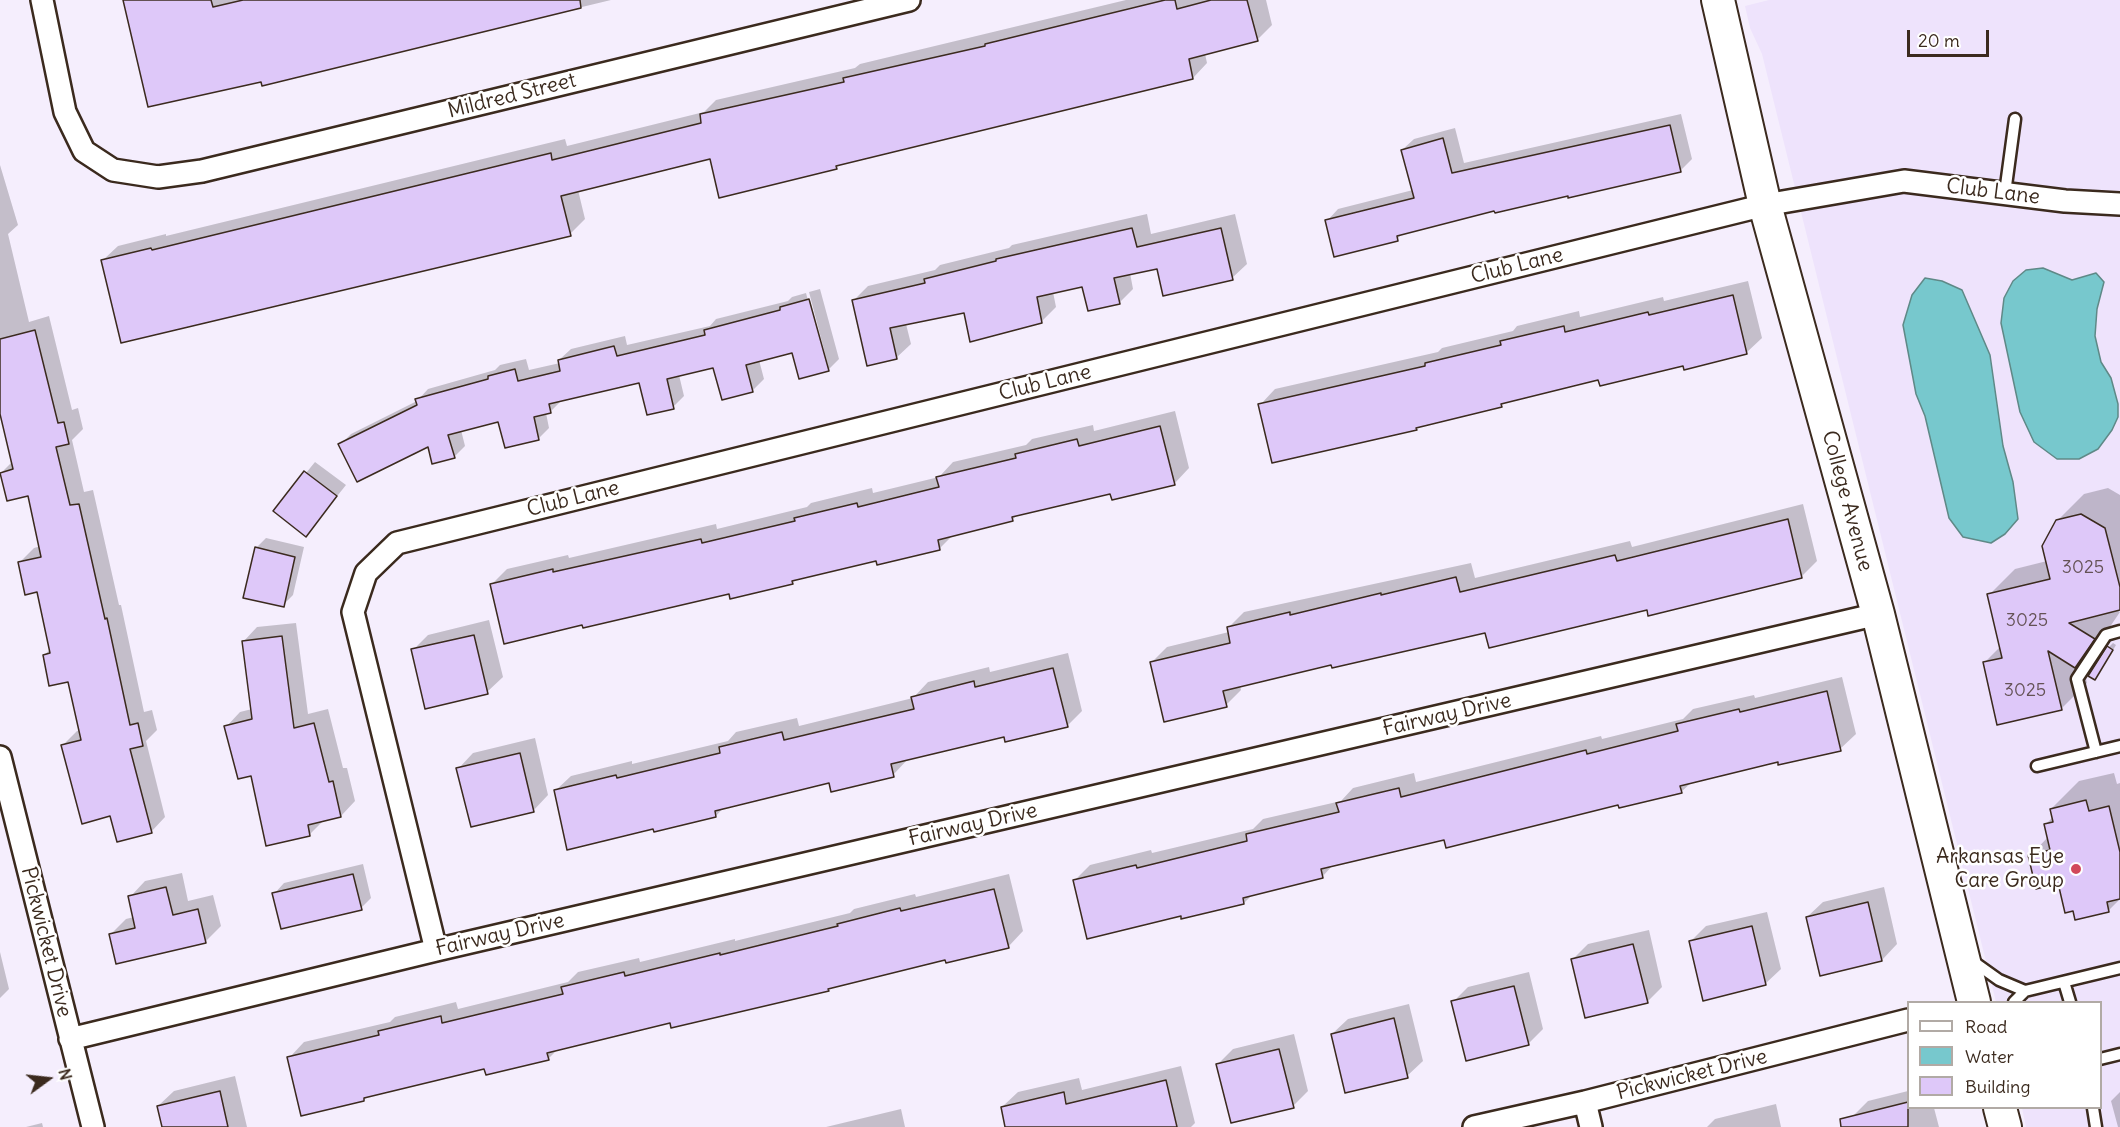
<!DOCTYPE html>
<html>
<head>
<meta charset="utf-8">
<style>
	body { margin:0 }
	#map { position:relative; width:2120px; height:1127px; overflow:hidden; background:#f5eefd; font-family:Delius,sans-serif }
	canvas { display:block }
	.legend { position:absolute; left:1907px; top:1001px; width:195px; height:108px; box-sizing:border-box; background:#fff; border:2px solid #b1aaa5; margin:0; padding:8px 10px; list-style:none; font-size:18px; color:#3b2a1e }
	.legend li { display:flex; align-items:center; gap:12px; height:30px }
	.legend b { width:30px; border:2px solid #b1aaa5 }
	.north { position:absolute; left:18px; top:1049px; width:60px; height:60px; -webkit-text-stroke:4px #fff; paint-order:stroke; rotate:75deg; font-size:16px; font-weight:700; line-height:24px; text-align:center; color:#3b2a1e }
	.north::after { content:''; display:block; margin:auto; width:21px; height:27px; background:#3b2a1e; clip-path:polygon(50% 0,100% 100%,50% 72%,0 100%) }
	.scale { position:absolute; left:1907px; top:30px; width:82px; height:27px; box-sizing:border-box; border:3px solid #3b2a1e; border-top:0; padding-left:8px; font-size:18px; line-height:21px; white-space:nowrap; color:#3b2a1e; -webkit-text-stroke:4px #fff; paint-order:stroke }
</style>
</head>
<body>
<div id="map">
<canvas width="2120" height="1127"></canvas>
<ul class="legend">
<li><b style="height:8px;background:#fff"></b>Road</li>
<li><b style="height:16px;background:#77c8cd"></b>Water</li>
<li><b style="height:16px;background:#dec8f9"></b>Building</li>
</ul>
<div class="north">N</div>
<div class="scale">20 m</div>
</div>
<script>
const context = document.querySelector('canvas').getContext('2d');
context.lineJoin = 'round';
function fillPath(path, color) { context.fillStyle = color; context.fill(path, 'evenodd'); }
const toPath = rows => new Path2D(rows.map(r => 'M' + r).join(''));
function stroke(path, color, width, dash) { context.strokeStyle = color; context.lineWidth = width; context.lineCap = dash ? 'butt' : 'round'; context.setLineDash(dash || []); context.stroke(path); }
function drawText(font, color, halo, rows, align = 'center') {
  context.font = font + ' Delius,sans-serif'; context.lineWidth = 5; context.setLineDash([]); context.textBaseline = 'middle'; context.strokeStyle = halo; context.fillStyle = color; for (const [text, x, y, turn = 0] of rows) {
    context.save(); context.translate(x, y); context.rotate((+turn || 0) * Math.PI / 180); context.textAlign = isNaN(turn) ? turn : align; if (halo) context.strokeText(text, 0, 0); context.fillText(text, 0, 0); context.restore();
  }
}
const built = toPath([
	[1769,0,2120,0,2120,1127,2026,1127,2022,1108,2100,1108,2100,1002,1996,1002,1762,54,1750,28,1745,6]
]);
const water = toPath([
	[2043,268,2072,280,2096,273,2104,282,2097,309,2095,336,2101,362,2111,378,2118,404,2118,417,2112,430,2098,449,2079,459,2057,459,2034,442,2020,412,2001,323,2004,298,2013,281,2026,270,2043,268],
	[1925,278,1942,281,1962,290,1990,355,2003,446,2013,482,2018,519,2005,534,1991,543,1963,537,1949,518,1925,416,1916,394,1903,325,1912,295,1925,278]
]);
const shadow = toPath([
	[125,0,611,0,263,84,262,80],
	[1126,0,1266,0,1272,25,1257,40,1205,54,1207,63,1193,78,841,164,836,168,711,157,578,190,585,219,570,234,103,260,118,246,166,234,166,236,565,139,567,146,704,112,716,100,855,68,860,64],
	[1681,114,1692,159,1680,171,1495,209,1403,233,1397,239,1327,221,1338,209,1413,190,1402,150,1414,139,1455,128,1464,163],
	[0,165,18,225,8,234,29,322,49,316,72,410,78,408,83,429,72,440,84,492,93,490,119,605,121,605,144,712,152,710,157,730,146,741,165,817,151,832,112,814,63,745,77,731,81,730,69,680,44,656,50,649,38,591,20,562,34,548,41,546,29,494,1,473,13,461,0,408],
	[1147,214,1151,234,1235,214,1247,264,1232,278,1158,267,1130,273,1133,289,1119,303,1084,285,1053,292,1056,307,1042,321,971,340,965,312,906,324,911,344,896,358,854,300,868,286,935,270,940,265,1009,248,1012,245],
	[1748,281,1762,338,1746,353,1599,378,1506,401,1501,406,1420,425,1416,429,1260,405,1275,389,1438,352,1442,348,1513,331,1517,326,1579,311,1580,317,1663,297,1664,301],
	[820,289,839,359,828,370,793,351,759,360,764,379,753,390,723,398,715,366,679,375,684,396,673,407,640,381,562,400,550,412,546,413,549,428,538,439,499,420,461,430,465,446,454,457,429,445,340,445,351,434,417,401,428,389,495,370,500,365,526,359,529,370,560,363,559,360,571,349,625,336,627,345,710,326,716,319,788,301,792,297,806,293,825,365,828,365,809,292],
	[1175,411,1189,468,1174,484,1111,492,1018,514,1012,520,954,534,939,549,877,559,796,579,792,583,730,593,583,623,491,585,507,569,568,555,569,558,716,524,717,529,807,507,811,503,872,488,873,493,939,477,953,462,1026,445,1032,439,1093,425,1094,431],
	[315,462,346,485,306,535,275,511],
	[2108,488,2120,495,2120,608,2115,609,2120,612,2101,640,2082,659,2087,683,2061,709,1984,663,2001,646,1989,595,2015,569,2047,561,2057,521,2084,494],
	[1803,504,1817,561,1801,577,1486,631,1332,663,1240,685,1241,690,1226,705,1151,663,1167,647,1229,632,1228,628,1244,612,1471,563,1475,578,1630,541,1632,547],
	[266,538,304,547,293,595,283,605,256,548],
	[489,620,503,677,487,692,413,650,428,635],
	[296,623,308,714,328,709,343,768,347,768,355,801,341,816,324,820,310,834,252,774,226,727,240,712,252,709,243,642,257,627],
	[2113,643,2116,645,2099,673,2109,647],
	[1068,653,1082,711,1067,726,1005,735,908,759,893,775,830,782,724,807,716,816,654,828,555,791,571,776,632,761,632,764,728,741,736,732,797,718,799,726,913,698,928,682,989,667,990,672],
	[1842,677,1856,734,1840,749,1779,761,1692,782,1681,792,1445,838,1334,864,1322,877,1253,894,1244,903,1182,914,1075,880,1090,865,1151,850,1152,853,1253,829,1263,819,1341,801,1353,788,1414,773,1416,782,1601,736,1602,739,1683,719,1693,709,1754,695,1755,698],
	[535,738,548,795,533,811,458,769,473,753],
	[2114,773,2117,784,2120,783,2120,899,2109,910,2074,909,2059,881,2030,856,2048,837,2045,825,2053,817,2051,809,2079,781],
	[363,864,371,898,361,908,274,894,284,883],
	[182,873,188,901,213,895,221,926,205,942,110,935,126,919,134,917,130,897,145,881],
	[1009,874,1023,931,1008,947,946,958,832,986,828,990,671,1022,558,1049,548,1059,485,1067,369,1095,364,1100,289,1058,304,1042,390,1022,395,1017,456,1002,458,1009,568,982,578,972,639,958,640,962,735,939,735,941,850,913,854,909,915,894,916,897],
	[1884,887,1897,944,1882,960,1807,917,1823,902],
	[1767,912,1781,969,1765,984,1690,942,1706,926],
	[1649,930,1662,987,1647,1002,1572,960,1588,944],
	[0,952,9,989,0,998],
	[1529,972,1543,1029,1528,1044,1453,1002,1468,987],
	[1409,1004,1423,1061,1407,1076,1332,1034,1348,1019],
	[1294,1034,1308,1091,1293,1106,1218,1064,1233,1049],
	[1181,1066,1195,1123,1191,1127,1007,1127,1002,1107,1018,1092,1079,1078,1082,1090],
	[235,1076,247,1127,163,1127,158,1106,174,1091],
	[1908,1091,1908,1108,1934,1108,1939,1127,1855,1127,1853,1116,1868,1101],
	[2120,1092,2120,1127,2118,1127,2111,1101],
	[1776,1104,1781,1127,1707,1127,1715,1119],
	[901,1109,905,1127,826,1127],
	[42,1123,43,1127,26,1127]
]);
const building = toPath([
	[123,0,211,0,213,7,243,0,580,0,581,8,262,86,261,82,148,107,123,0],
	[1165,0,1175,0,1177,9,1211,0,1247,0,1258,41,1189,59,1193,79,836,166,837,169,719,198,710,159,561,196,571,236,121,343,101,260,151,248,152,250,551,153,552,160,701,123,700,114,844,82,843,78,985,46,985,44,1165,0],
	[1670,125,1681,172,1568,198,1568,196,1495,213,1494,211,1397,236,1398,241,1334,257,1325,220,1414,198,1401,150,1443,138,1452,173,1670,125],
	[1132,228,1137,247,1221,228,1233,280,1163,296,1157,269,1114,278,1120,304,1088,311,1082,287,1037,297,1042,323,970,342,964,313,890,328,897,359,867,366,852,300,925,283,924,279,996,261,996,259,1132,228],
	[1733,295,1747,354,1684,370,1683,366,1600,386,1598,380,1501,404,1502,407,1416,428,1417,430,1272,463,1258,404,1425,366,1425,363,1501,345,1500,341,1564,326,1565,332,1648,312,1649,315,1733,295],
	[809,299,829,371,799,379,792,353,746,365,753,392,722,400,713,368,667,379,674,409,647,415,639,383,549,404,551,413,534,417,539,440,505,448,498,422,448,435,455,458,432,464,428,447,357,482,338,444,417,405,415,399,488,379,488,376,515,369,518,381,560,371,558,360,614,346,617,356,705,335,704,330,780,310,780,307,809,299],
	[35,330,58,423,64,422,69,444,56,447,70,505,79,504,105,619,107,618,130,725,138,723,143,746,130,749,152,833,117,842,110,816,82,824,61,745,81,740,68,682,49,686,43,655,50,653,37,592,25,595,18,562,41,557,28,496,7,501,0,473,13,469,0,414,0,339,35,330],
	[1160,426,1175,485,1112,500,1110,494,1012,517,1013,521,938,540,940,550,877,565,876,561,792,581,793,584,730,599,729,594,583,628,582,625,504,644,490,584,553,569,553,572,701,539,702,543,795,521,794,518,857,503,858,507,939,487,936,477,1016,458,1015,454,1077,439,1079,446,1160,426],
	[304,471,337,496,306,537,273,511,304,471],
	[2081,514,2105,528,2120,587,2120,610,2069,623,2095,639,2075,668,2048,651,2062,710,1997,725,1983,662,2002,658,1987,594,2050,579,2042,546,2056,520,2081,514],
	[1788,519,1802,578,1648,616,1647,610,1489,648,1485,633,1332,668,1331,665,1223,691,1227,707,1164,722,1150,662,1230,643,1227,627,1290,612,1290,615,1381,593,1381,595,1456,577,1460,592,1615,555,1617,561,1788,519],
	[255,547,295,557,284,607,243,598,255,547],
	[474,635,488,694,425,709,411,649,474,635],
	[282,636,294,728,314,723,329,782,333,781,341,817,308,825,310,836,266,846,251,776,238,779,224,726,252,719,242,641,282,636],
	[2107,646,2113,650,2095,680,2088,676,2107,646],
	[1053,668,1068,727,1005,742,1004,737,891,764,894,777,831,792,829,783,715,811,716,817,654,832,653,829,567,850,554,790,616,775,617,778,720,753,719,747,782,732,784,740,914,709,911,697,974,681,975,687,1053,668],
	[1827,691,1841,751,1778,765,1778,762,1680,786,1682,793,1619,808,1618,805,1446,848,1444,840,1321,869,1323,878,1243,898,1244,904,1181,919,1181,916,1087,939,1073,880,1136,865,1137,868,1247,841,1246,834,1339,812,1336,803,1399,788,1401,797,1586,750,1587,754,1678,731,1676,724,1739,709,1740,712,1827,691],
	[520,753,534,812,471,827,456,768,520,753],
	[2086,800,2089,811,2109,806,2120,852,2120,899,2107,902,2109,912,2075,920,2073,911,2065,913,2058,883,2036,889,2028,855,2050,850,2044,824,2053,822,2050,809,2086,800],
	[353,874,362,910,281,929,272,893,353,874],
	[166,887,173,915,198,909,206,943,116,964,109,934,135,928,128,896,166,887],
	[994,889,1009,948,946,963,945,960,828,989,829,991,671,1028,670,1023,547,1053,549,1060,486,1075,484,1069,364,1098,364,1101,301,1116,287,1057,379,1035,378,1031,441,1016,442,1023,563,994,561,987,624,972,625,976,720,953,720,955,838,926,837,924,900,908,901,911,994,889],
	[1868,902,1882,961,1820,976,1806,917,1868,902],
	[1752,926,1766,985,1703,1001,1689,941,1752,926],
	[1633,944,1648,1003,1585,1018,1571,959,1633,944],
	[1514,986,1529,1045,1466,1061,1451,1001,1514,986],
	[1394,1018,1408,1078,1345,1093,1331,1034,1394,1018],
	[1279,1049,1294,1108,1231,1123,1216,1064,1279,1049],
	[1166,1080,1177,1127,1005,1127,1001,1107,1064,1092,1066,1104,1166,1080],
	[220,1091,228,1127,162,1127,157,1106,220,1091],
	[1908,1102,1908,1127,1841,1127,1840,1119,1908,1102]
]);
const lane = toPath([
	[2005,193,2015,119],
	[2096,752,2077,679,2106,635,2120,631],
	[2037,766,2120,746],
	[1971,960,1999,980,2025,991],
	[2064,982,2070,1002],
	[2014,1002,2025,991,2120,968],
	[2100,1059,2120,1054],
	[2093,1108,2096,1127]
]);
const street = toPath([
	[42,0,65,112,84,151,113,170,158,177,202,171,909,0],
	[0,757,93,1127],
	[436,950,353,612,366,573,397,543,1765,205,1904,181,2065,201,2120,204],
	[70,1039,436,950,1878,614],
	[1585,1102,1591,1127],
	[1474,1127,1585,1102,1908,1020]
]);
const secondary = toPath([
	[1718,0,1765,205,1878,614,1974,1002],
	[2000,1108,2005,1127]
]);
const markers = [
	[2076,869,6,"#d1495b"]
];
const numberNames = [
	["3025",2083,568],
	["3025",2027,621],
	["3025",2025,691]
];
const streetNames = [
	["Mildred Street",512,96,-14],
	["Club Lane",1993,192,7],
	["Club Lane",1517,266,-14],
	["Club Lane",1045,383,-14],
	["Club Lane",573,499,-14],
	["College Avenue",1847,501,75],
	["Fairway Drive",1447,715,-13],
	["Fairway Drive",973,825,-13],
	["Fairway Drive",500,935,-13],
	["Pickwicket Drive",46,942,76],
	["Pickwicket Drive",1692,1075,-14]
];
const poiNames = [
	["Arkansas Eye",2064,857],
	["Care Group",2064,881]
];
fillPath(built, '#eee3fc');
fillPath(water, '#77c8cd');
stroke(water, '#5f8987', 1.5);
fillPath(shadow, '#0003');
fillPath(building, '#dec8f9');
stroke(building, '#3b2a1e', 1.5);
stroke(lane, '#3b2a1e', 15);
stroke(street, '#3b2a1e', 26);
stroke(secondary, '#3b2a1e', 36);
stroke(lane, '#fff', 10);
stroke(street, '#fff', 21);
stroke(secondary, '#fff', 32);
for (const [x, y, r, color] of markers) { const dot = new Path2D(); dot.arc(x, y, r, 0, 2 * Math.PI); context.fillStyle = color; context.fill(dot); stroke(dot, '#fff', 2); }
drawText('18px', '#645255', null, numberNames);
drawText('21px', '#3b2a1e', '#fff', streetNames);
drawText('21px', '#3b2a1e', '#fff', poiNames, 'right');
</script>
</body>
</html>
